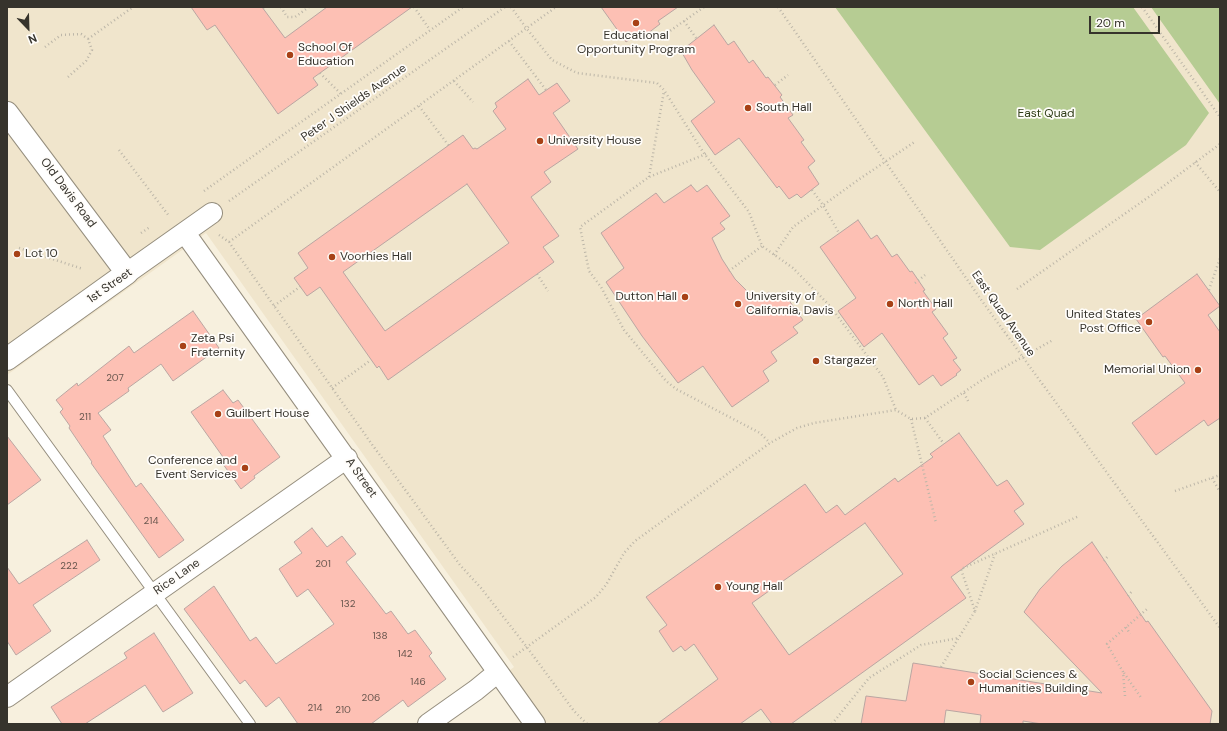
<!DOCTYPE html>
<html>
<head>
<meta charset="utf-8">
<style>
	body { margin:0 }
	#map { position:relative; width:1227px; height:731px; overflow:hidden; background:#f7f0de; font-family:"DM Sans",sans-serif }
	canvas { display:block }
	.frame { position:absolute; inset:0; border:8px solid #36332c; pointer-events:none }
	.north { position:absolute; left:8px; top:8px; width:40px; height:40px; -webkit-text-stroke:3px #fffdfa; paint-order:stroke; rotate:157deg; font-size:11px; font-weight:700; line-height:16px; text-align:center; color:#36332c }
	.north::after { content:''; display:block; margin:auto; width:14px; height:18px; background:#36332c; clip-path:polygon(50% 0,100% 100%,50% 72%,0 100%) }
	.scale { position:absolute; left:1089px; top:16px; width:71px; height:18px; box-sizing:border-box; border:2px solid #36332c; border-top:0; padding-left:5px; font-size:12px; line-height:14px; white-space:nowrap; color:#36332c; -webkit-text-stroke:3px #fffdfa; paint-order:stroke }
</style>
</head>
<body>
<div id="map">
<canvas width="1227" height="731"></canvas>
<div class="frame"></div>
<div class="north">N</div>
<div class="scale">20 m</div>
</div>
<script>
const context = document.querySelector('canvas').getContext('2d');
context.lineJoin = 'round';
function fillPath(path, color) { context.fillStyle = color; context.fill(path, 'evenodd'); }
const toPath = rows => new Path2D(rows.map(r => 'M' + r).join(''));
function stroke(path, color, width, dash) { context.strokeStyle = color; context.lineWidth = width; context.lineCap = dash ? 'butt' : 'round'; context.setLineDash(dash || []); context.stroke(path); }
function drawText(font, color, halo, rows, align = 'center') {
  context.font = font + ' "DM Sans",sans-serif'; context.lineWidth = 3.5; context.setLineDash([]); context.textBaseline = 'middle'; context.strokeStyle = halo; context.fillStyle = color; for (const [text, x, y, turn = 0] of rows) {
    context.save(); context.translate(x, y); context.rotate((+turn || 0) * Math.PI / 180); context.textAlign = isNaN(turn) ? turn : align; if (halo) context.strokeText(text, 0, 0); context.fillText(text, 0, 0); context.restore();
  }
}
const built = toPath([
	[7,7,1220,7,1220,724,543,724,506,673,514,667,206,233,7,375]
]);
const green = toPath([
	[835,7,1133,7,1209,113,1186,145,1040,250,1010,247],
	[1151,7,1220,7,1220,104]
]);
const building = toPath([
	[191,7,262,7,285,38,327,7,412,7,313,78,318,85,278,114,215,25,207,30,191,7],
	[601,7,678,7,658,21,660,24,643,37,640,32,626,42,601,7],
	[714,25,728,45,734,41,749,63,753,60,766,78,768,77,782,95,780,97,793,115,788,118,804,140,801,142,815,161,808,167,819,184,801,198,797,194,789,199,779,186,777,188,739,138,715,155,691,121,715,102,692,70,681,51,714,25],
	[528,79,539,95,557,83,570,101,553,113,578,149,544,172,551,182,531,197,559,236,543,247,554,262,388,380,379,366,377,368,320,287,307,296,294,278,308,268,298,253,463,135,473,149,475,148,477,149,506,129,493,111,497,107,495,103,528,79],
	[467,184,509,243,385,331,343,272,467,184],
	[691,185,697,192,707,185,730,216,720,223,725,229,712,238,722,259,735,279,757,301,769,292,774,298,783,292,803,320,793,327,798,333,771,352,777,361,763,371,769,381,732,407,703,366,678,383,642,336,606,282,624,268,601,233,656,193,664,203,691,185],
	[858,220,871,239,877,235,892,257,897,254,910,272,912,271,925,290,923,291,936,309,932,312,948,334,943,338,957,358,953,360,961,370,956,374,957,375,941,386,933,375,919,385,882,333,864,347,838,311,856,298,820,247,858,220],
	[1197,274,1220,306,1208,315,1220,332,1220,418,1208,426,1204,420,1156,455,1132,423,1185,383,1165,356,1163,357,1136,319,1197,274],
	[193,311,219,348,173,381,161,364,128,388,129,391,98,413,111,430,103,436,136,487,141,483,184,540,159,558,91,463,92,462,69,428,70,426,60,412,63,409,56,400,77,383,78,386,129,346,134,353,193,311],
	[223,390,233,403,238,400,280,457,254,476,255,478,241,489,220,460,223,457,191,412,223,390],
	[959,433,997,486,1007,480,1024,504,1014,511,1024,524,951,577,966,598,791,724,772,724,761,709,740,724,657,724,718,679,694,644,685,651,681,646,673,652,659,631,667,625,646,597,805,484,826,513,837,505,845,515,895,478,898,482,933,457,930,454,959,433],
	[865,523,903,574,789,655,752,603,865,523],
	[7,436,41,480,7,505,7,436],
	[312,528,327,547,342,536,356,554,346,562,386,614,391,611,408,634,415,630,432,653,429,656,446,679,408,707,403,700,371,724,298,724,279,697,266,707,245,680,240,684,184,609,214,586,250,641,256,637,276,664,334,624,308,589,297,597,279,569,302,553,294,542,312,528],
	[87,540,100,560,33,605,51,631,16,655,7,641,7,567,19,584,87,540],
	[1092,542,1146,622,1148,621,1212,711,1210,724,1042,724,1023,721,1023,724,980,724,981,715,946,710,944,724,861,724,866,696,906,701,913,663,1102,693,1024,612,1040,589,1062,566,1092,542],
	[154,633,193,693,163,712,145,685,85,724,62,724,51,707,127,658,124,653,154,633]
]);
const path = toPath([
	[281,7,287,17,295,17,309,7],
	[414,7,430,30],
	[511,7,527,29,552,60,577,73,657,83,664,90,703,152,749,212,762,246,793,268,830,306,883,377,896,410],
	[778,7,982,301,1220,628],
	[1142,7,1220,117],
	[263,8,264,7],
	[684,21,696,38],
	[667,33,704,7],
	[88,39,133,7],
	[509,41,546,90],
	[45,47,61,35,81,34,88,39,92,50,86,61,68,77],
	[320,73,341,94],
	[454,81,473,102],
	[775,85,788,75],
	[419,106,449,146],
	[119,150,169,216],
	[706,154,649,177,580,227,589,271,601,287,624,330,666,381,676,389,760,433,770,443],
	[1195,162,1220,192],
	[649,177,664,91],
	[812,190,823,205,839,233],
	[204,191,463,7],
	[229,201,505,7],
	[141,233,150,227],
	[219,235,229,242,371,443,460,565,481,588,526,646,574,711,587,724],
	[229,242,556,7],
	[19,248,83,269],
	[774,255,793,227,858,180,916,141],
	[729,271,762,246],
	[537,274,548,291],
	[915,283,925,275],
	[1017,289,1153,194,1220,144],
	[1209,290,1220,258],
	[274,306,301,286],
	[332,388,371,360],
	[964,393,969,403],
	[925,418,944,444],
	[911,419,936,523],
	[1212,478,1220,492],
	[1175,491,1220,475],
	[1104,561,1108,556],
	[1128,596,1133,590],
	[975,611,995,554],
	[1126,627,1130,634],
	[513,657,596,597,606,585,624,553,635,541,770,443,797,428,814,423,896,410,911,419,925,418,985,378,1053,340],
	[941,667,975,611,961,569,1079,516],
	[1124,673,1142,699],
	[1125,696,1123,672,1107,644,1147,609],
	[832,724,869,678,921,645,958,638]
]);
const lane = toPath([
	[7,390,250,724]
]);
const street = toPath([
	[185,233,535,724],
	[127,273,212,213],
	[7,697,347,458],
	[428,724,476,690,498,672]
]);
const secondary = toPath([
	[7,113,127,273,7,359]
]);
const markers = [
	[636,23,4,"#a74116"],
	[290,55,4,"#a74116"],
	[748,108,4,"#a74116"],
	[540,141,4,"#a74116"],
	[17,254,4,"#a74116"],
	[332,257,4,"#a74116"],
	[685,297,4,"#a74116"],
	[738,304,4,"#a74116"],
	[890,304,4,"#a74116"],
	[1149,322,4,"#a74116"],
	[183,346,4,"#a74116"],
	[816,361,4,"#a74116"],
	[1198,370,4,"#a74116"],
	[218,414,4,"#a74116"],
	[245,468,4,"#a74116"],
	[718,587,4,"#a74116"],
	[971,682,4,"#a74116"]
];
const numberNames = [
	["207",115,378],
	["211",85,417],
	["214",151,521],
	["201",323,564],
	["222",69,566],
	["132",348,604],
	["138",380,636],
	["142",405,654],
	["146",418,682],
	["206",371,698],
	["214",315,708],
	["210",343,710]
];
const poiNames = [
	["Educational",636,36,"center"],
	["Opportunity Program",636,50,"center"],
	["School Of",298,48],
	["Education",298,62],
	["South Hall",756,108],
	["University House",548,141],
	["Lot 10",25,254],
	["Voorhies Hall",340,257],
	["Dutton Hall",677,297,"right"],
	["University of",746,297],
	["California, Davis",746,311],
	["North Hall",898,304],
	["United States",1141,315,"right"],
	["Post Office",1141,329,"right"],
	["Zeta Psi",191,339],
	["Fraternity",191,353],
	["Stargazer",824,361],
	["Memorial Union",1190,370,"right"],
	["Guilbert House",226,414],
	["Conference and",237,461,"right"],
	["Event Services",237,475,"right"],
	["Young Hall",726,587],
	["Social Sciences &",979,675],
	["Humanities Building",979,689]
];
const streetNames = [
	["Peter J Shields Avenue",354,103,-35],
	["Old Davis Road",68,193,53],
	["1st Street",110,286,-35],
	["East Quad Avenue",1003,314,55],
	["A Street",361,478,55],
	["Rice Lane",177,577,-35]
];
const parkNames = [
	["East Quad",1046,114]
];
fillPath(built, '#f0e5cc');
fillPath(green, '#b6cc93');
fillPath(building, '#fdc0b4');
stroke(building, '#baa6a2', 1);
stroke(lane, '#958e7e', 12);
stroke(street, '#958e7e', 22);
stroke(secondary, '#958e7e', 24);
stroke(path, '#bcb6a8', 2.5, [1, 3]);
stroke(lane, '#fff', 10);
stroke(street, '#fff', 20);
stroke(secondary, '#fff', 22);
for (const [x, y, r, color] of markers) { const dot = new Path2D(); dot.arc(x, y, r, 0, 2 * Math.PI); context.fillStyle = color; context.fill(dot); stroke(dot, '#fffdfa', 1.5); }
drawText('10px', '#68564e', null, numberNames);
drawText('12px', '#36332c', '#fffdfa', poiNames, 'left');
drawText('12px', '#36332c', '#fffdfa', streetNames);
drawText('12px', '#313e19', '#fffdfa', parkNames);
</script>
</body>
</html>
